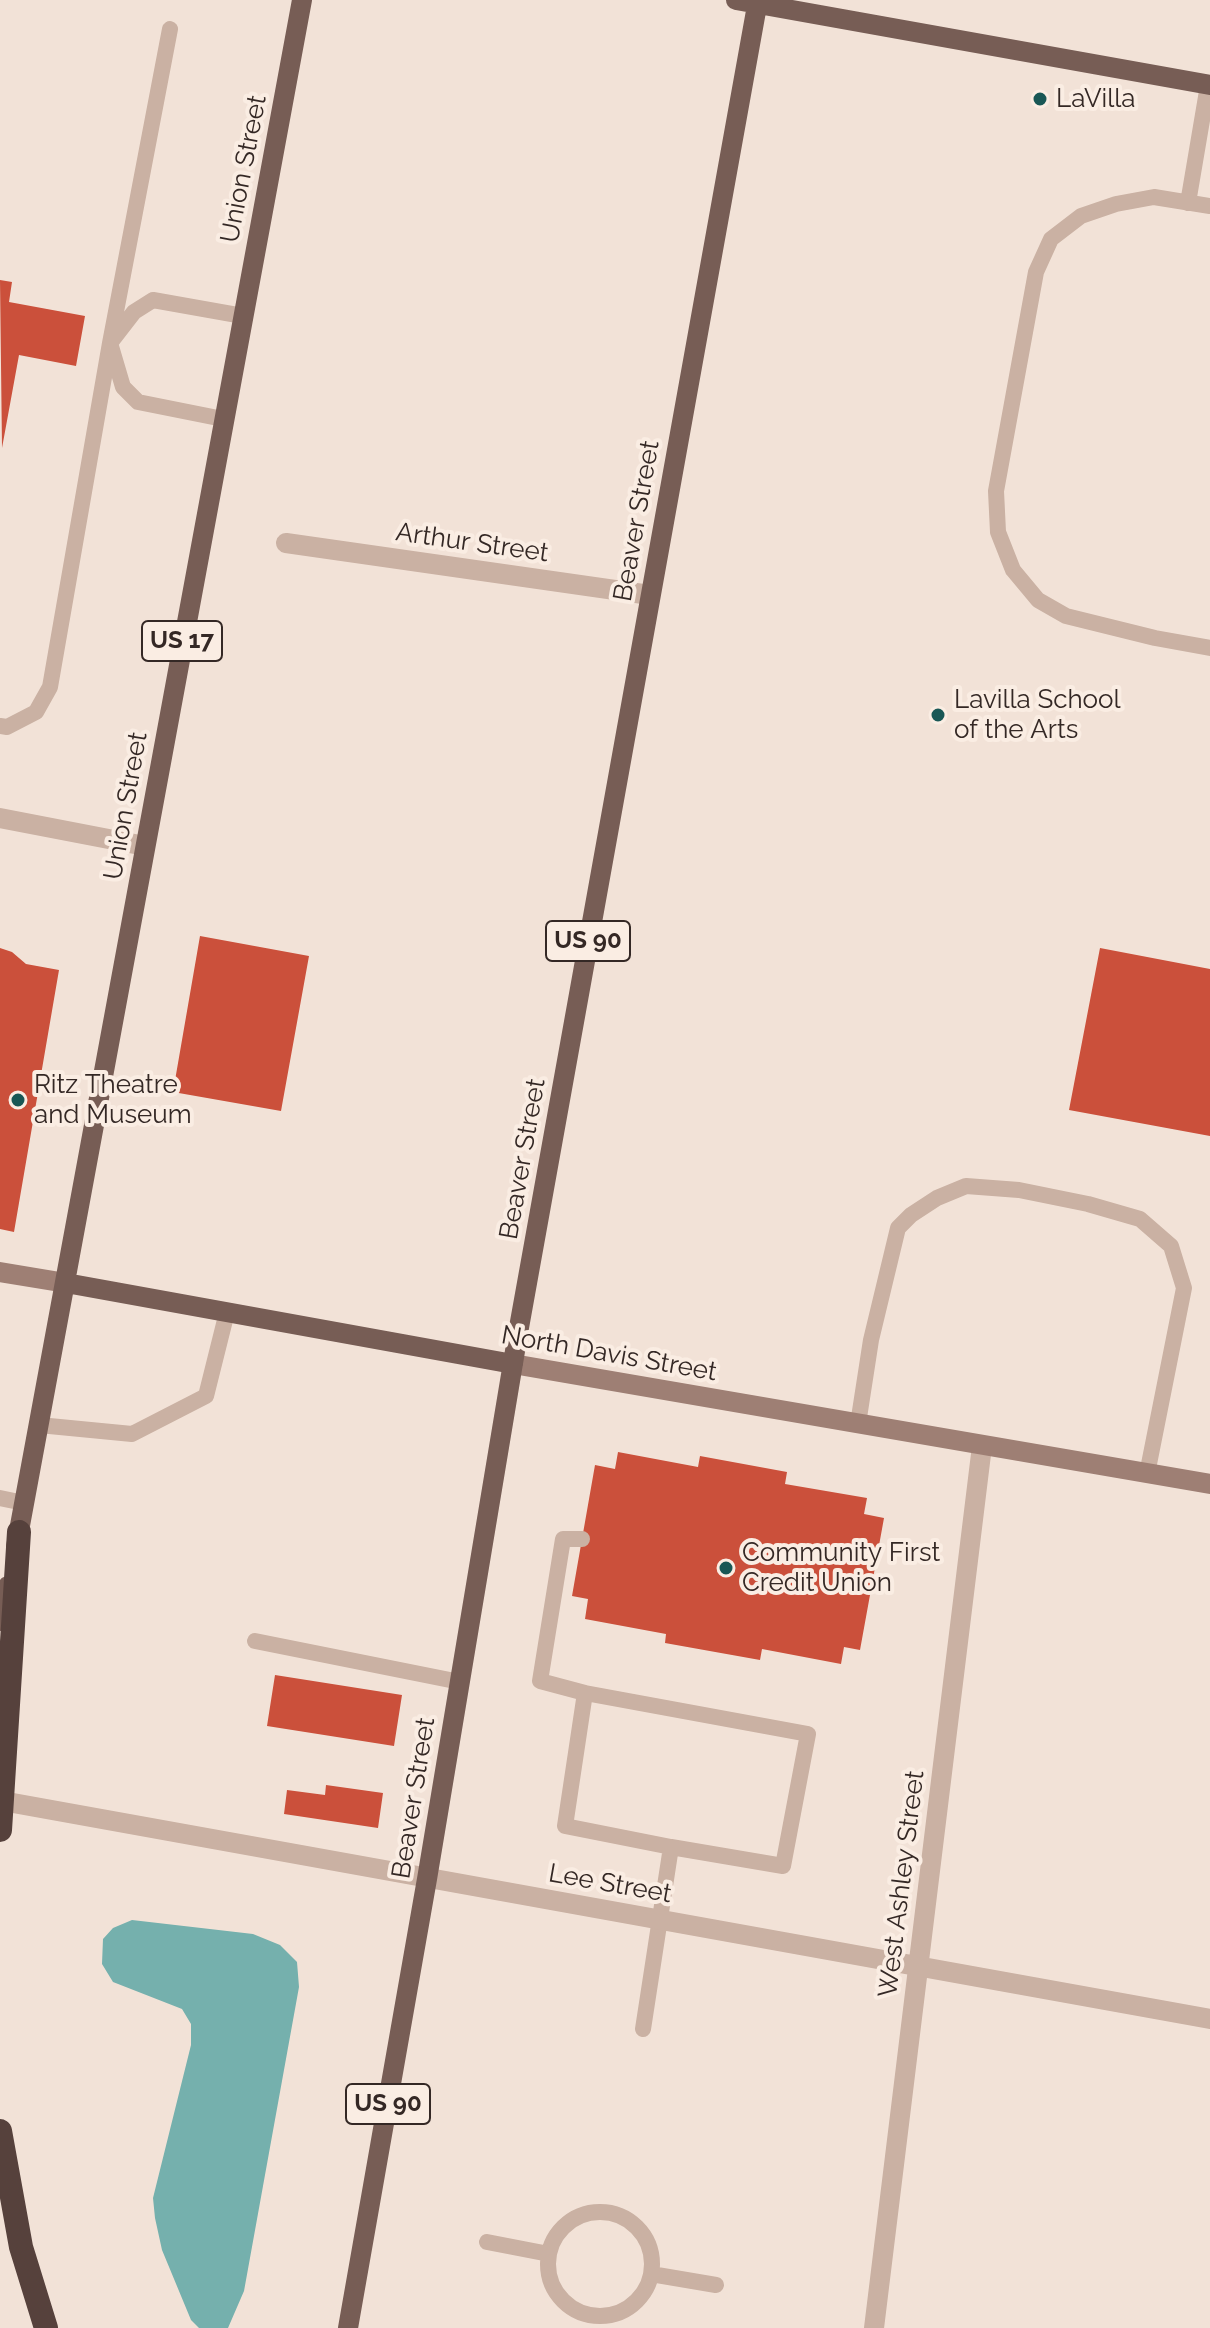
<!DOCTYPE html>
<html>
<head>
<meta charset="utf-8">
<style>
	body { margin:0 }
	canvas { display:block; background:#f2e2d7 }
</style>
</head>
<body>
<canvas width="1210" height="2328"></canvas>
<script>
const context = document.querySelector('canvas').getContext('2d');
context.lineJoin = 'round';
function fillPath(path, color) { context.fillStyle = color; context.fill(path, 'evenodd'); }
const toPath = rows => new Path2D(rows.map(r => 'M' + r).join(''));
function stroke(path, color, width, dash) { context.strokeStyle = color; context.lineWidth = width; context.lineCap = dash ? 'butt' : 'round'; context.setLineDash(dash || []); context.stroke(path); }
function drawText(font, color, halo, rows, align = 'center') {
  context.font = font + ' Raleway,sans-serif'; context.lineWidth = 8; context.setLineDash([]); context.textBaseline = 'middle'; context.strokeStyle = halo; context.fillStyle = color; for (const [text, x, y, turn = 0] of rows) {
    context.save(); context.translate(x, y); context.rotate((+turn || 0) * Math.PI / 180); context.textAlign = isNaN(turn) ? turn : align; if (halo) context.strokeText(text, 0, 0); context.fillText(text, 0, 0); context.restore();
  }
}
const water = toPath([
	[132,1920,253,1934,280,1945,297,1962,299,1987,244,2291,228,2328,199,2328,191,2320,162,2250,155,2218,153,2198,191,2045,191,2024,182,2009,113,1982,102,1964,103,1939,113,1928]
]);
const building = toPath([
	[0,280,12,282,9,302,85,316,76,366,19,355,2,448],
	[200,936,309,956,281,1111,173,1092],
	[0,948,12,952,26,964,59,970,14,1232,0,1229],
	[1100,948,1210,969,1210,1136,1069,1110],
	[618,1452,698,1467,700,1456,787,1472,785,1484,867,1498,864,1514,884,1518,860,1650,844,1647,841,1664,762,1649,760,1660,665,1643,666,1634,585,1619,588,1599,572,1596,595,1465,615,1469],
	[275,1675,402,1695,394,1746,267,1726],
	[326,1785,383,1793,378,1828,284,1814,287,1790,325,1795]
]);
const lane = toPath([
	[1188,203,1208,85],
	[1210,206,1154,197,1116,204,1081,216,1051,239,1036,272,996,491,998,532,1013,570,1038,600,1066,616,1155,638,1210,648],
	[223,419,138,402,123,387,110,343,134,312,153,300,243,316],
	[0,726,7,727,36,712,50,687,110,343,170,29],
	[858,1424,871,1340,898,1228,911,1215,937,1198,966,1186,1019,1190,1088,1204,1140,1219,1171,1246,1184,1288,1147,1474],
	[39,1425,132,1434,206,1396,227,1312],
	[0,1498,24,1503],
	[582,1539,563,1539,540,1681,585,1693,565,1826,671,1847,643,2029],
	[255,1641,460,1682],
	[585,1693,808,1734,783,1866,671,1847],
	'548 2264a52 52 0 1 1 104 0a52 52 0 1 1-104 0Z',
	[487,2242,549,2254],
	[651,2274,716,2285]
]);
const street = toPath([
	[286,543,650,595],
	[0,818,145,846],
	[2,1801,1210,2019],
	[874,2328,982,1446]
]);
const secondary = toPath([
	[0,1272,66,1283],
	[513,1364,1210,1484]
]);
const primary = toPath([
	[736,0,1210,85],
	[66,1283,513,1364],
	[16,1547,302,0],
	[0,1621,8,1586],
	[348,2328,427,1879,518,1333,758,0]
]);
const highway = toPath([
	[0,1830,19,1532],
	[0,2131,21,2247,46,2328]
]);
const markers = [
	[1040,99,8,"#195755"],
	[938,715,8,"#195755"],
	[18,1100,8,"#195755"],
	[726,1568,8,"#195755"]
];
const shields = [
	[182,641,80],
	[588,941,84],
	[388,2104,84]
];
const shieldNames = [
	["US 17",182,641],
	["US 90",588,941],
	["US 90",388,2104]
];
const poiNames = [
	["LaVilla",1056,99],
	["Lavilla School",954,700],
	["of the Arts",954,730],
	["Ritz Theatre",34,1085],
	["and Museum",34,1115],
	["Community First",742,1553],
	["Credit Union",742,1583]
];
const streetNames = [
	["Union Street",244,169,-79],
	["Beaver Street",637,521,-80],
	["Arthur Street",472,543,8],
	["Union Street",126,806,-80],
	["Beaver Street",523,1159,-80],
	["North Davis Street",609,1354,10],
	["Beaver Street",414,1798,-81],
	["Lee Street",610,1884,10],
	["West Ashley Street",902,1884,-83]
];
fillPath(water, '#75b0ad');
fillPath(building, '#cb503b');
stroke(lane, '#cab1a3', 16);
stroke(street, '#cab1a3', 20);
stroke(secondary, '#9e7f74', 20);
stroke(primary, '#775d55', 20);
stroke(highway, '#56413c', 24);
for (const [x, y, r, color] of markers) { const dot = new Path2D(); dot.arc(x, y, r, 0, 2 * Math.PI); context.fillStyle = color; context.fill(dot); stroke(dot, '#faede3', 3); }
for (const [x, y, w] of shields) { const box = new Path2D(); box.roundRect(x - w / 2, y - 20, w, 40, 6); context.fillStyle = '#faede3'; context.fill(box); stroke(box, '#342825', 2); }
drawText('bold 24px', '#342825', null, shieldNames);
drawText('26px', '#342825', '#faede3', poiNames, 'left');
drawText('26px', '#342825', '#faede3', streetNames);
</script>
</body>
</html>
